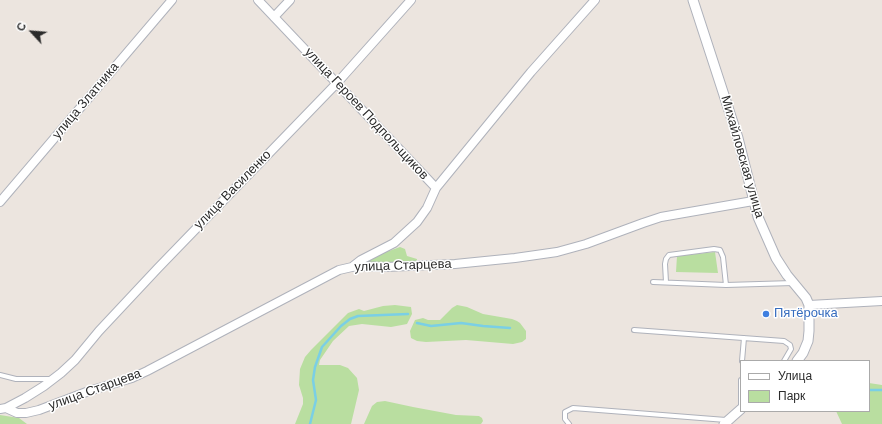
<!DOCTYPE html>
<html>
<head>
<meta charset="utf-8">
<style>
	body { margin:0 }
	#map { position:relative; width:882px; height:424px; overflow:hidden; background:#ece5df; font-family:"DM Sans",sans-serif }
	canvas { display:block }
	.legend { position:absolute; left:740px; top:360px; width:130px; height:52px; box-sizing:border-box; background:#fff; border:1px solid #aaa; margin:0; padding:5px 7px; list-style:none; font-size:12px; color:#2b2b2b }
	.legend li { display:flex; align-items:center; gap:8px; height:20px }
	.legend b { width:20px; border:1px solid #aaa }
	.north { position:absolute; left:12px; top:12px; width:40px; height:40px; -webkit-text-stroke:3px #fff; paint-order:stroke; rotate:296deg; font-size:11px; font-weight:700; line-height:16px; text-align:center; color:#2b2b2b }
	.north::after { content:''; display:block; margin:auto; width:14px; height:18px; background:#2b2b2b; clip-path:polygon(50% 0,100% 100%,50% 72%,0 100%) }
</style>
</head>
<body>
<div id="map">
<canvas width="882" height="424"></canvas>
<ul class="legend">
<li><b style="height:5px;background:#fff"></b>Улица</li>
<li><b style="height:11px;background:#b9dea0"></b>Парк</li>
</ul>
<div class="north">С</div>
</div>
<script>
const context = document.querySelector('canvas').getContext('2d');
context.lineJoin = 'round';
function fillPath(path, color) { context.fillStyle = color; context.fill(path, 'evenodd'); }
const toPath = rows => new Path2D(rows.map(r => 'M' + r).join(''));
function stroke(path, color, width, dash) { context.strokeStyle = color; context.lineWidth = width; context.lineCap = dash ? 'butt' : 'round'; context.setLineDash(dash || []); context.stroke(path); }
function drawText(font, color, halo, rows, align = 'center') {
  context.font = font + ' "DM Sans",sans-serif'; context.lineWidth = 3; context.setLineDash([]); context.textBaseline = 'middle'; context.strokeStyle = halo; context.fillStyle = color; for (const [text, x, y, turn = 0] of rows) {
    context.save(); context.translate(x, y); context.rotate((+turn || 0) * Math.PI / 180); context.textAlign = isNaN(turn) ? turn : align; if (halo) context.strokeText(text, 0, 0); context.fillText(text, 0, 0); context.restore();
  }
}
const green = toPath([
	[400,247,405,249,407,256,417,259,417,262,373,265,367,262,372,257],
	[715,252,718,273,676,272,677,256],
	[395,305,411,307,412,314,407,324,391,327,362,324,349,326,333,341,320,360,319,365,340,365,348,368,357,378,359,390,351,424,295,424,303,404,303,398,299,385,300,369,305,357,311,350,348,313,359,309,364,311,383,306],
	[457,305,467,307,483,314,512,319,517,321,520,323,526,331,526,339,522,342,513,344,466,340,426,342,417,341,411,338,410,331,415,320,423,318,428,320,440,320,452,308],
	[869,383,882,385,882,424,842,424,836,411,869,411],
	[385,401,413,407,456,415,479,416,482,418,483,421,481,424,364,424,372,406,377,402],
	[0,415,19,418,27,424,0,424]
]);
const stream = toPath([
	[417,323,431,326,461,323,483,326,510,328],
	[869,390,882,390],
	[310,424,316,400,313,380,315,367,322,347,341,326,350,319,358,316,408,314]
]);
const service = toPath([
	[653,282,726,285,793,283],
	[666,282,665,264,666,259,669,255,714,249,720,250,723,257,726,285],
	[634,330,784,341,790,345,791,349,784,361],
	[742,361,744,338],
	[0,375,16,379,51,379],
	[741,380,741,407],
	[569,424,565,419,565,412,573,408,726,420]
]);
const minor = toPath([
	[258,0,436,188],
	[274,17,290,0],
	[0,202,172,0],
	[352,267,361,260,394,243,417,222,427,208,436,188,531,72,595,0],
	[809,305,882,301],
	[6,408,17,413,26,413,39,410,89,391,132,378,147,371,339,270,352,267,363,266,386,267,455,264,515,258,557,252,586,244,643,223,661,217,753,201],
	[0,409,6,408,25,398,44,386,61,373,75,360,99,331,158,268,337,83,411,0]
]);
const tertiary = toPath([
	[693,0,738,138,758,217,776,258,787,275,806,298,809,305,809,331,808,341,803,353,797,361],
	[724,424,741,409]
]);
const markers = [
	[766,314,4,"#3f7fe0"]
];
const streetNames = [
	["улица Златника",86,101,-50],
	["улица Героев Подпольщиков",366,114,47],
	["Михайловская улица",742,157,74],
	["улица Василенко",233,190,-46],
	["улица Старцева",403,266,-2],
	["улица Старцева",95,390,-20]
];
const shopNames = [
	["Пятёрочка",774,314]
];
fillPath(green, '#b9dea0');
stroke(stream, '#7acfe5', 2.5);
stroke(service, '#afb2bb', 6);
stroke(minor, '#afb2bb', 10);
stroke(tertiary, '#afb2bb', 11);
stroke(service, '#fff', 4);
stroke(minor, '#fff', 8);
stroke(tertiary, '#fff', 9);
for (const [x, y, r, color] of markers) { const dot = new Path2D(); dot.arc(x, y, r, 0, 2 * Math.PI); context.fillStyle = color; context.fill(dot); stroke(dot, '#fff', 1.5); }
drawText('13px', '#2b2b2b', '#fff', streetNames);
drawText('13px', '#366cbe', '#fff', shopNames, 'left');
</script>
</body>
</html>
